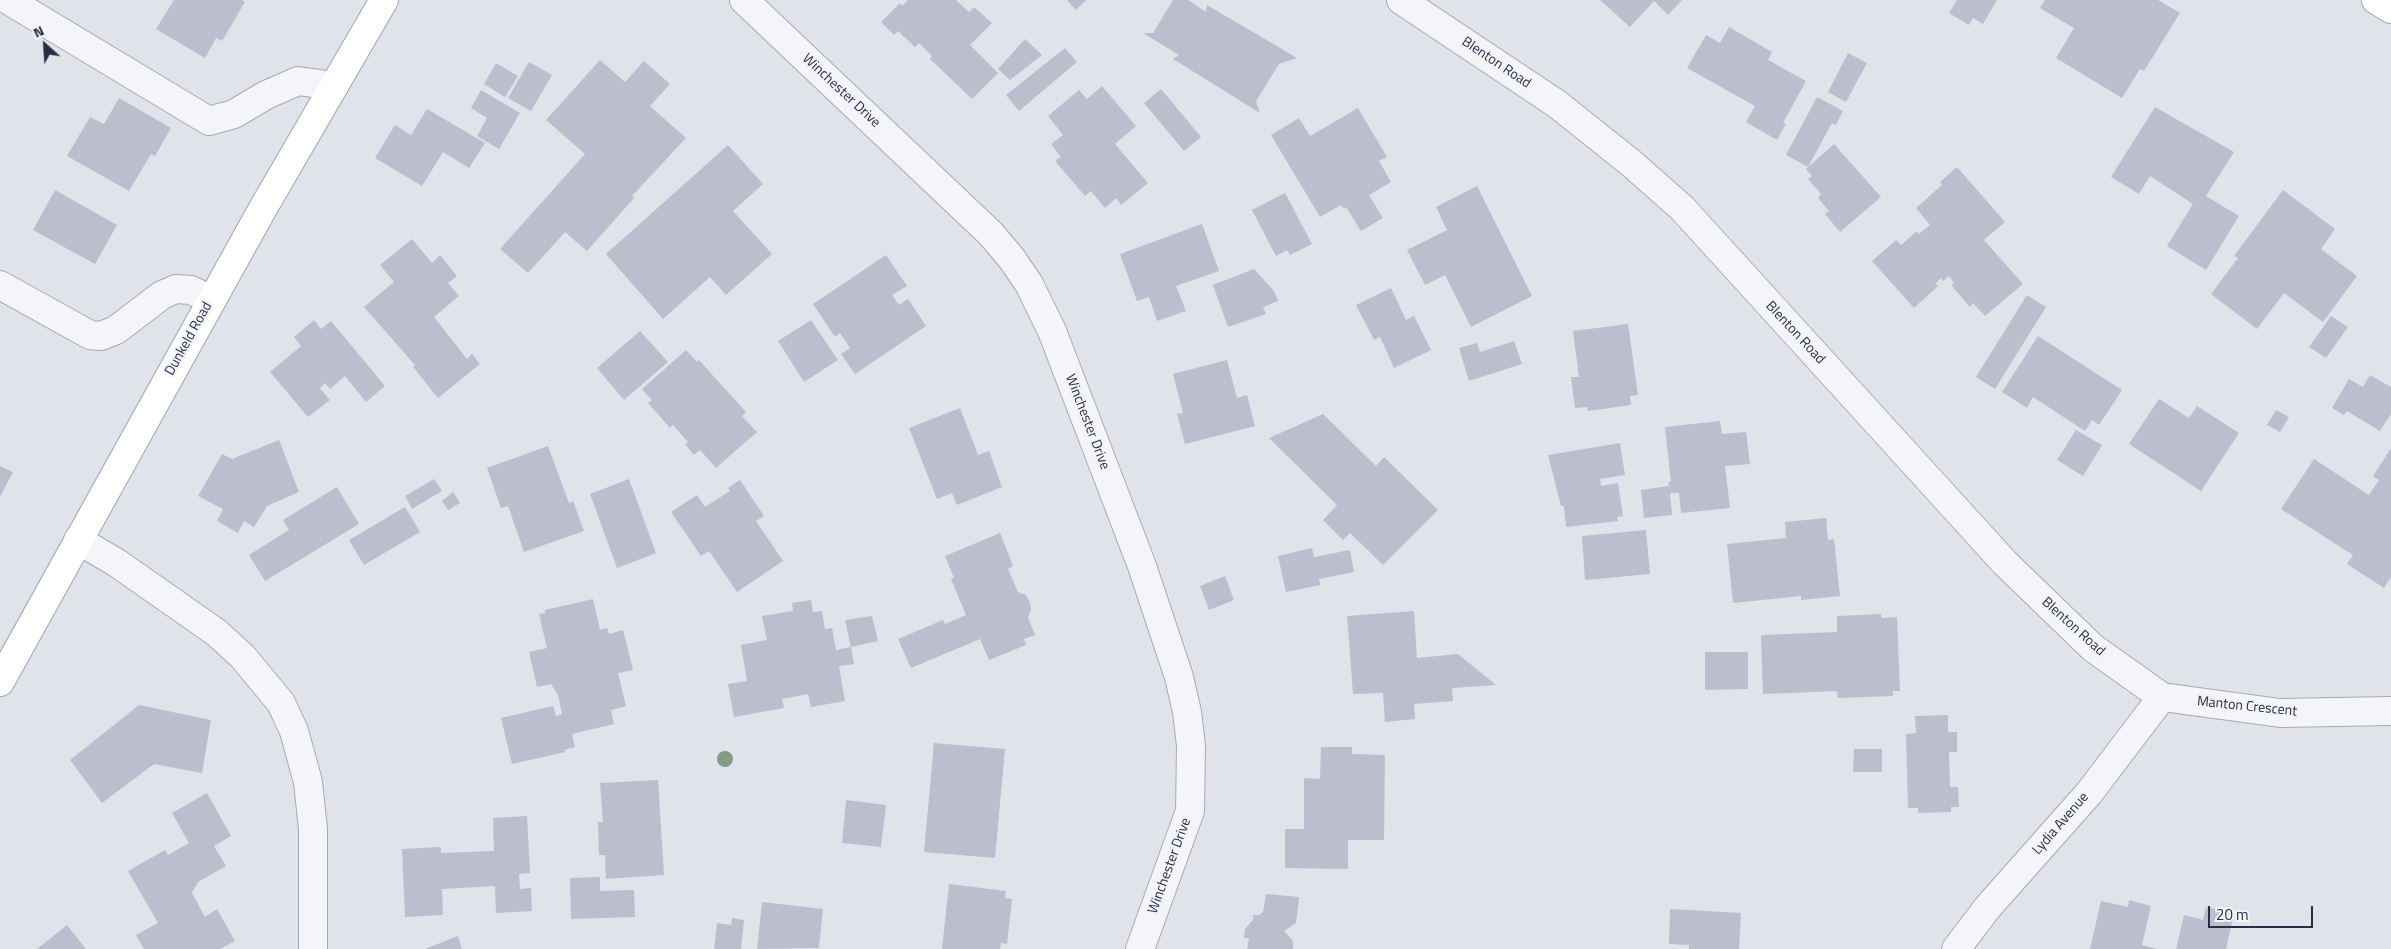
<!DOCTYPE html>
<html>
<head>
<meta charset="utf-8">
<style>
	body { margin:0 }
	#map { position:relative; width:2391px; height:949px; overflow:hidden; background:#e1e3eb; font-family:"Titillium Web",sans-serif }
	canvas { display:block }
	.north { position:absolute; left:20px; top:20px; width:50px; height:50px; -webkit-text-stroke:4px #f1f3f8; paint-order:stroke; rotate:334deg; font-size:14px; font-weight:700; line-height:20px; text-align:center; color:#282d45 }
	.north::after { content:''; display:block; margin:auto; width:18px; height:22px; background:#282d45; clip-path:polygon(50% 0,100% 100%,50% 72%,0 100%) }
	.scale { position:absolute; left:2208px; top:906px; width:105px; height:22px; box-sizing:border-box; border:2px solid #282d45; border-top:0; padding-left:6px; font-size:15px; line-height:18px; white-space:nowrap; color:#282d45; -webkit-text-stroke:4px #f1f3f8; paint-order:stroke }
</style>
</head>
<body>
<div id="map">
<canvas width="2391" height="949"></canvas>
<div class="north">N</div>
<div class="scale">20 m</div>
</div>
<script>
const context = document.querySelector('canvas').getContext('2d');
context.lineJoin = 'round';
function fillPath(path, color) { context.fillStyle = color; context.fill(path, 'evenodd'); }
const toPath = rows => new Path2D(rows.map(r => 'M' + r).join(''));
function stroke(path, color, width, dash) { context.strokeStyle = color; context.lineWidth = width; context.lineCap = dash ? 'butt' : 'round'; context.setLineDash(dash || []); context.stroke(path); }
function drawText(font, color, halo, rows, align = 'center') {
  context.font = font + ' "Titillium Web",sans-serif'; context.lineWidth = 4.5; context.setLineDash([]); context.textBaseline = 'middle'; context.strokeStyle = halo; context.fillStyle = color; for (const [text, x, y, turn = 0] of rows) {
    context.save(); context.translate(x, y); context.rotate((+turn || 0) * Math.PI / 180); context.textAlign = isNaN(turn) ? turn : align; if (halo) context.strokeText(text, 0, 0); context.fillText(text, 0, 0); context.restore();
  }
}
const building = toPath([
	[174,0,242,0,245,2,222,41,216,38,205,58,156,29],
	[908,0,956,0,969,12,974,7,992,23,970,45,998,73,972,99,930,59,932,56,919,43,915,47,898,31,894,35,881,22,900,3,902,6],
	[1067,0,1086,0,1076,10],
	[1173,0,1188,0,1206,12,1207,5,1297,58,1279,64,1256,101,1260,113,1173,59,1179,55,1143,33,1153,33],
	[1600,0,1682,0,1668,15,1654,1,1630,27],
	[1957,0,1997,0,1983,24,1973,18,1969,25,1949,13],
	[2045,0,2158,0,2180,13,2144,71,2140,69,2122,98,2056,58,2074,28,2040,8],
	[1729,27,1772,52,1768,60,1806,81,1783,123,1786,124,1777,140,1746,122,1755,106,1687,68,1706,35,1720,43],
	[1025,39,1042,55,1010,80,998,69],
	[1065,48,1077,62,1019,111,1006,95],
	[1848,53,1867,63,1846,102,1828,92],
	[600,60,625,82,644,61,670,84,650,106,686,138,632,196,634,198,587,251,565,232,528,273,500,249,585,154,546,120],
	[529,62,552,75,531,111,508,98],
	[496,63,518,76,505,97,484,84],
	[1102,86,1136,126,1115,144,1148,183,1121,205,1116,198,1105,208,1091,191,1085,196,1055,161,1061,157,1051,144,1063,135,1048,116,1079,90,1087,99],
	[1161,89,1201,137,1184,151,1144,103],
	[481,90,520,113,499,149,477,136,487,118,471,108],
	[1817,97,1843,111,1836,125,1832,123,1808,167,1786,155],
	[119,98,171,128,155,156,151,154,129,191,67,156,90,117,104,124],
	[2155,107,2234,152,2206,196,2239,216,2206,270,2167,246,2193,204,2150,176,2139,194,2111,177],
	[1358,108,1387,157,1379,161,1391,182,1369,195,1383,218,1361,231,1346,207,1344,209,1341,205,1320,217,1271,135,1299,118,1310,136],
	[427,109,485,143,469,168,443,152,422,186,375,158,395,125,411,135],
	[1834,144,1881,197,1840,232,1825,214,1829,211,1818,198,1821,194,1808,179,1812,176,1806,169],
	[728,145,763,184,733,211,772,254,726,295,710,277,663,319,606,254],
	[1957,167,2005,222,1984,240,2023,284,1985,316,1973,303,1970,307,1951,285,1954,283,1949,276,1943,281,1941,278,1935,284,1938,286,1914,308,1872,261,1896,240,1901,245,1917,231,1919,234,1930,225,1916,208,1942,185,1940,182],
	[1477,186,1532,296,1471,327,1445,275,1425,285,1407,250,1447,230,1436,207],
	[55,190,117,225,95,264,33,230],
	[2283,190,2335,229,2321,249,2357,276,2323,322,2284,293,2257,329,2211,294,2238,258,2234,256],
	[1285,193,1312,244,1290,255,1287,250,1276,256,1252,210],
	[1202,224,1219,271,1176,286,1186,311,1157,321,1149,297,1137,301,1120,254],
	[412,239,432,263,440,255,457,276,448,283,459,296,434,317,467,359,472,354,480,364,438,398,413,367,415,365,364,307,394,282,380,265],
	[886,255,907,286,892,295,899,305,908,299,926,326,855,374,841,354,850,348,840,333,835,337,813,304],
	[1254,269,1274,291,1278,301,1263,307,1266,314,1228,327,1213,285],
	[1391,288,1406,320,1414,316,1431,350,1394,368,1380,337,1374,340,1356,305],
	[2027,295,2046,307,1995,389,1976,377],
	[2331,316,2348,327,2326,358,2309,347],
	[314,320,321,329,331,321,385,386,366,402,345,376,330,389,325,383,320,388,330,400,308,417,270,372,301,346,294,337],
	[811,320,838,360,804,382,778,341],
	[1628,324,1638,395,1630,396,1631,405,1588,411,1587,407,1575,408,1571,377,1579,377,1573,331],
	[640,331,668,362,624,400,597,368],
	[2038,336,2122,390,2099,425,2092,420,2085,431,2033,397,2027,408,2002,392],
	[1514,341,1522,364,1469,381,1459,348,1477,343,1480,352],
	[686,350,697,362,699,360,746,412,742,416,757,432,716,468,700,450,694,455,685,444,688,442,673,425,670,428,648,403,652,400,642,389],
	[1227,360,1237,398,1247,395,1255,426,1185,444,1177,414,1183,413,1173,374],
	[2370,375,2391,387,2391,414,2380,431,2347,411,2344,415,2332,408,2349,379,2363,387],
	[2159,399,2189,418,2197,406,2239,433,2201,491,2129,444],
	[960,408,978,455,989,451,1002,487,957,505,952,493,937,499,909,428],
	[2276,410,2289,417,2280,432,2267,425],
	[1323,414,1376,466,1384,457,1438,510,1383,565,1350,533,1343,540,1323,520,1337,505,1269,438],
	[1720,421,1722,434,1746,432,1750,464,1725,466,1730,508,1681,513,1679,493,1670,493,1672,515,1644,518,1641,490,1669,486,1668,482,1671,482,1665,427],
	[2076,430,2102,445,2083,476,2057,460],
	[279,440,299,492,267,506,254,527,244,521,238,533,217,521,223,509,198,496,222,454,232,459],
	[1620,443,1625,475,1600,479,1601,486,1618,483,1623,516,1617,517,1618,521,1566,527,1564,506,1561,506,1548,455],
	[548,446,569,503,573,501,584,531,524,552,508,506,501,508,487,468],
	[2391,448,2391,577,2384,588,2347,564,2353,555,2281,509,2314,459,2369,495,2379,480,2373,476],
	[0,466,13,472,0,497],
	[434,479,442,491,412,509,405,496],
	[629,479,656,553,617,568,590,494],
	[740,480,764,516,756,521,783,561,737,592,709,551,701,556,671,512,697,495,705,507,730,491,728,488],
	[337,487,359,524,265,581,249,555,289,530,283,520],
	[453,492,460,503,448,510,442,501],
	[405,507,420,532,364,565,349,540],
	[1826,518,1828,540,1834,539,1840,596,1801,600,1801,596,1733,603,1727,544,1786,538,1785,522],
	[1646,530,1650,574,1585,580,1582,536],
	[1000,533,1013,566,1008,569,1018,592,1026,595,1030,603,1031,610,1028,618,1035,635,1024,639,1026,645,989,660,980,639,911,668,898,639,943,620,945,624,966,615,951,579,954,578,945,556],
	[1312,548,1314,557,1350,550,1354,572,1319,579,1320,585,1286,592,1278,556],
	[1225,576,1234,600,1209,610,1200,586],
	[593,599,600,630,607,628,609,634,623,630,633,670,618,673,626,706,611,710,614,724,572,734,575,747,564,750,565,752,512,764,501,718,553,706,556,716,562,714,558,695,551,684,537,687,529,652,547,648,539,614,545,613,545,610],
	[811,600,813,612,822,611,825,629,832,628,836,650,851,647,854,664,839,666,845,701,811,707,808,694,782,699,784,708,734,717,728,684,747,681,741,645,767,640,762,616,793,611,792,603],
	[1414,611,1417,658,1458,654,1496,685,1452,688,1453,701,1414,704,1415,719,1385,722,1383,693,1353,694,1347,616],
	[1881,614,1881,618,1897,617,1900,691,1893,691,1893,696,1838,698,1837,691,1763,694,1761,635,1837,632,1837,616],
	[872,616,878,641,851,647,845,620],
	[1705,652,1748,652,1748,689,1705,690],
	[139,705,211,720,202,773,154,764,102,803,70,760],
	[1948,715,1948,732,1957,732,1957,752,1949,752,1950,787,1958,787,1959,807,1951,807,1951,812,1918,813,1918,808,1908,808,1906,734,1916,733,1915,716],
	[934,743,1005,749,995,858,924,852],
	[1321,747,1352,747,1352,754,1385,755,1384,840,1348,840,1348,869,1285,868,1285,829,1304,829,1304,778,1320,779],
	[1854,749,1882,749,1882,772,1853,772],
	[658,780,664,875,606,879,605,855,599,855,598,822,603,822,600,783],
	[207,793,231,836,214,846,226,866,198,882,192,893,205,917,217,909,235,941,220,949,144,949,136,935,158,923,128,871,165,850,168,855,189,843,172,813],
	[846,800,886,805,881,847,842,843],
	[527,816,530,873,519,874,520,889,531,888,532,911,496,913,495,886,442,889,443,915,405,917,402,849,441,847,441,853,494,851,493,818],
	[600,877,600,891,634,890,635,917,571,919,570,878],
	[949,884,1006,891,1005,898,1012,899,1007,944,1001,943,1000,949,942,949],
	[1266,894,1299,897,1296,923,1284,931,1293,941,1293,949,1247,949,1249,938,1244,938,1245,929,1253,920,1253,915,1259,915,1263,912],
	[2129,900,2151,906,2142,945,2158,949,2090,949,2101,901,2128,907],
	[762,902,823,909,819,948,757,949],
	[2206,907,2234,913,2226,949,2176,949,2184,915,2203,920],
	[1670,909,1741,913,1739,949,1689,949,1689,945,1669,944],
	[732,918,744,920,741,949,714,949,717,923,731,925],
	[67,925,86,949,37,949],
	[458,936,462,949,425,949]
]);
const minor = toPath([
	[8,0,209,121,234,114,266,95,298,81,334,86],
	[744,0,991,234,1012,259,1029,284,1052,331,1142,566,1179,677,1187,712,1191,746,1190,811,1140,949],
	[1401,0,1557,104,1631,163,1682,208,2005,563,2093,648,2162,697,2280,713,2391,711],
	[0,285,90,335,101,336,116,330,162,295,176,289,191,290,211,300],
	[78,540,117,563,217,633,243,657,281,703,294,731,308,782,313,829,313,949],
	[1956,949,1988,907,2089,793,2162,697]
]);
const major = toPath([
	[2376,0,2391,9],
	[0,682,262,210,384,0]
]);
const trees = [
	[725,759]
];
const streetNames = [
	["Blenton Road",1496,63,34],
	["Winchester Drive",841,91,43],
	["Blenton Road",1795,333,47],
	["Dunkeld Road",189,339,-61],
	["Winchester Drive",1087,422,69],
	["Blenton Road",2073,627,42],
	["Manton Crescent",2247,707,6],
	["Lydia Avenue",2061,824,-49],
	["Winchester Drive",1170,866,-70]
];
fillPath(building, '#bbbecc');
stroke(minor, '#a6a9b6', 30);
stroke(major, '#a0a5b8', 30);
stroke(minor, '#f5f5f9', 28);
stroke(major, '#fff', 28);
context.fillStyle = '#829c86';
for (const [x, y] of trees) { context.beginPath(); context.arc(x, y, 8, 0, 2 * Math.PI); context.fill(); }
drawText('14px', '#282d45', '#f1f3f8', streetNames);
</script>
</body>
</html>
